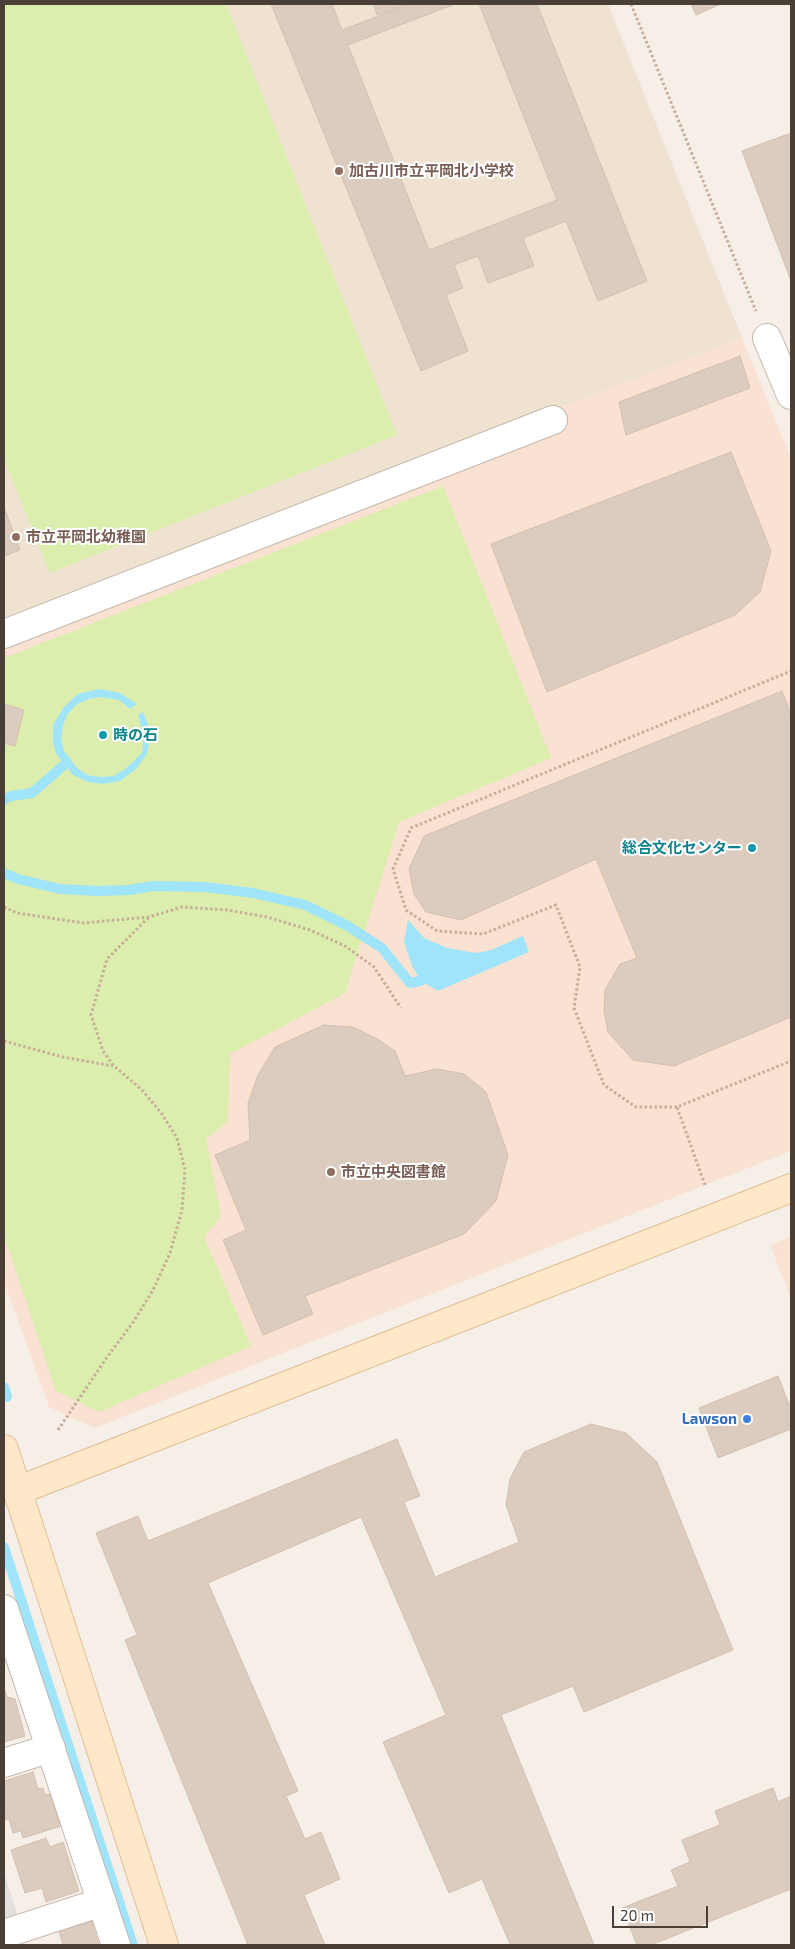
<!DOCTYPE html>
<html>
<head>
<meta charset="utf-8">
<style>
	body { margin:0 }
	#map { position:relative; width:795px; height:1949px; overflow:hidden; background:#f6efe8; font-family:"Exo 2",sans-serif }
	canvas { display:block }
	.frame { position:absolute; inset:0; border:5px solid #4a3f36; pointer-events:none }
	.scale { position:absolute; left:612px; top:1906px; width:96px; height:22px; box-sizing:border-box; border:2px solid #4a3f36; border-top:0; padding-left:6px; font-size:15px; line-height:18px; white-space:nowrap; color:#4a3f36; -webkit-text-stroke:4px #fff; paint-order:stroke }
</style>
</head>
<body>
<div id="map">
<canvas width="795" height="1949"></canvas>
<div class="frame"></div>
<div class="scale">20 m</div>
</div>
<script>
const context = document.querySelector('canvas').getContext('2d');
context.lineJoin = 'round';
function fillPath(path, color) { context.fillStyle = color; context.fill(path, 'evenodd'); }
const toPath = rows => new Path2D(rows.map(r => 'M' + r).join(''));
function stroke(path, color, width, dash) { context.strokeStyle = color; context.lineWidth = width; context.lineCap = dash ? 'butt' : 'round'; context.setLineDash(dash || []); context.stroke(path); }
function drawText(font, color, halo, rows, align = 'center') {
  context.font = font + ' "Exo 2","Noto Sans JP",sans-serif'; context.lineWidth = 4; context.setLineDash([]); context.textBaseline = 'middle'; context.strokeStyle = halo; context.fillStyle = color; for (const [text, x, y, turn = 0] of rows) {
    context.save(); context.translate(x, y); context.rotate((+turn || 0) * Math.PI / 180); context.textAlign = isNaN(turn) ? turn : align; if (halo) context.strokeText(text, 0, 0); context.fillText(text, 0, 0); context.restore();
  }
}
const commercial = toPath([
	[742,338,791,458,791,1151,95,1428,49,1407,4,1281,4,619],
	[791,1236,791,1299,770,1245]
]);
const education = toPath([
	[4,4,608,4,742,338,4,619]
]);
const green = toPath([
	[4,4,226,4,397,435,50,573,4,459],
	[443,486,551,758,399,822,345,993,230,1054,228,1121,206,1139,221,1216,204,1237,251,1346,99,1412,56,1391,4,1235,4,658]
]);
const parking = toPath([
	[4,1872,19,1920,4,1925]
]);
const water = toPath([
	[99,689,120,693,137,704,130,709,119,700,100,697,88,699,76,705,67,715,63,726,61,738,64,751,77,768,87,775,100,777,113,776,124,770,142,753,144,736,138,715,143,712,148,724,150,737,147,754,136,769,120,781,103,784,88,782,73,775,57,755,53,743,53,725,64,707,78,694],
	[408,920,424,938,447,948,476,953,491,950,523,936,529,952,438,991,421,981,412,966,404,942]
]);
const stream = toPath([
	[4,800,11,796,32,793,64,765],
	[4,873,18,879,60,889,98,891,129,890,153,886,205,887,253,893,305,905,346,925,382,948,410,983,421,981],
	[4,1387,7,1397],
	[4,1547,133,1945]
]);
const building = toPath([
	[271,4,332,4,342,30,410,4,455,4,348,45,429,250,557,200,479,4,537,4,647,281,598,301,566,221,523,238,534,266,488,283,478,256,454,265,463,288,446,295,468,351,421,371,271,4],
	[373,4,407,4,377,15,373,4],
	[691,4,721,4,696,15,691,4],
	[791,133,791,281,742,151,791,133],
	[740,356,750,388,626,435,619,402,740,356],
	[731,452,771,551,760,592,735,615,547,692,491,544,731,452],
	[4,507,20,550,4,556,4,507],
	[782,691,791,714,791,1017,674,1066,633,1060,608,1032,604,1011,605,990,620,964,637,958,596,859,461,920,426,912,414,894,409,869,424,836,782,691],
	[4,704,24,710,15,746,4,743,4,704],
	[324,1025,353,1027,379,1040,395,1051,405,1076,437,1069,464,1074,486,1092,508,1155,496,1201,464,1234,305,1296,313,1314,263,1335,223,1240,246,1230,215,1155,250,1140,248,1103,258,1075,275,1047,324,1025],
	[778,1376,791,1409,791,1429,718,1458,699,1408,778,1376],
	[591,1424,626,1433,657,1462,733,1650,584,1712,573,1686,501,1715,594,1945,507,1945,510,1944,482,1879,449,1893,383,1742,446,1715,361,1517,208,1583,298,1791,286,1796,305,1839,321,1832,340,1879,304,1895,325,1945,248,1945,125,1640,137,1635,96,1533,138,1516,148,1541,397,1439,420,1496,404,1502,435,1577,519,1542,506,1505,510,1479,524,1452,591,1424],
	[4,1687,7,1697,15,1699,25,1736,4,1742,4,1687],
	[33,1772,38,1789,43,1788,45,1795,50,1794,61,1826,23,1838,21,1831,13,1833,9,1819,5,1820,4,1781,33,1772],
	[773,1788,778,1802,791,1796,791,1889,651,1945,637,1945,622,1908,678,1886,671,1870,690,1862,682,1840,720,1825,715,1811,773,1788],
	[46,1838,50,1847,63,1842,79,1891,46,1902,42,1888,25,1893,11,1850,46,1838],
	[91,1920,99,1945,63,1945,59,1931,91,1920]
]);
const path = toPath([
	[631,4,756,311],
	[4,907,17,913,83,923,149,917,182,907,227,910,267,917,310,930,345,946,374,967,401,1008],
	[4,1041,63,1057,113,1066],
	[677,1107,636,1107,604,1085,574,1008,580,967,556,905,483,934,437,931,406,910,393,869,411,828,791,671],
	[705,1185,677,1107,791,1061],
	[58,1430,105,1360,134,1321,153,1290,170,1253,182,1210,185,1170,177,1138,162,1114,142,1090,114,1066,103,1051,91,1015,107,959,149,917]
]);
const street = toPath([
	[767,338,791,395],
	[4,634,553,420],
	[4,1609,116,1945],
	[4,1763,51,1748],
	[4,1934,102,1902]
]);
const secondary = toPath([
	[4,1449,164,1945],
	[17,1491,791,1188]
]);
const markers = [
	[339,171,5,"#8d6e63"],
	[16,537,5,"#8d6e63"],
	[103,735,5,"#0f9aa8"],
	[752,848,5,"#0f9aa8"],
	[331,1172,5,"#8d6e63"],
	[747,1419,5,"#3f7fe0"]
];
const educationNames = [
	["加古川市立平岡北小学校",349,171],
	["市立平岡北幼稚園",26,537],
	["市立中央図書館",341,1172]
];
const cultureNames = [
	["時の石",113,735],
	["総合文化センター",742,848,"right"]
];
const shopNames = [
	["Lawson",737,1419]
];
fillPath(commercial, '#f9e2d2');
fillPath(education, '#f0e2d1');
fillPath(green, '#dceead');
fillPath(parking, '#e4e0dd');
fillPath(water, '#9fe4f8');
stroke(stream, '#9fe4f8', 10);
fillPath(building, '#dccbbf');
stroke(building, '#d4bfaf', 1);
stroke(street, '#c5b8ac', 30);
stroke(secondary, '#debe95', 30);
stroke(path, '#c6ae99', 3, [2.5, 2.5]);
stroke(street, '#fff', 28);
stroke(secondary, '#ffe8c9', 28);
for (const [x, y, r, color] of markers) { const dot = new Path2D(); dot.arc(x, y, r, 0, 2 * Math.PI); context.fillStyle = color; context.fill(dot); stroke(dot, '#fff', 2); }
drawText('bold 15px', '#785e54', '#fff', educationNames, 'left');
drawText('bold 15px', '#0d838f', '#fff', cultureNames, 'left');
drawText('bold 15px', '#366cbe', '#fff', shopNames, 'right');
</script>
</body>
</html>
